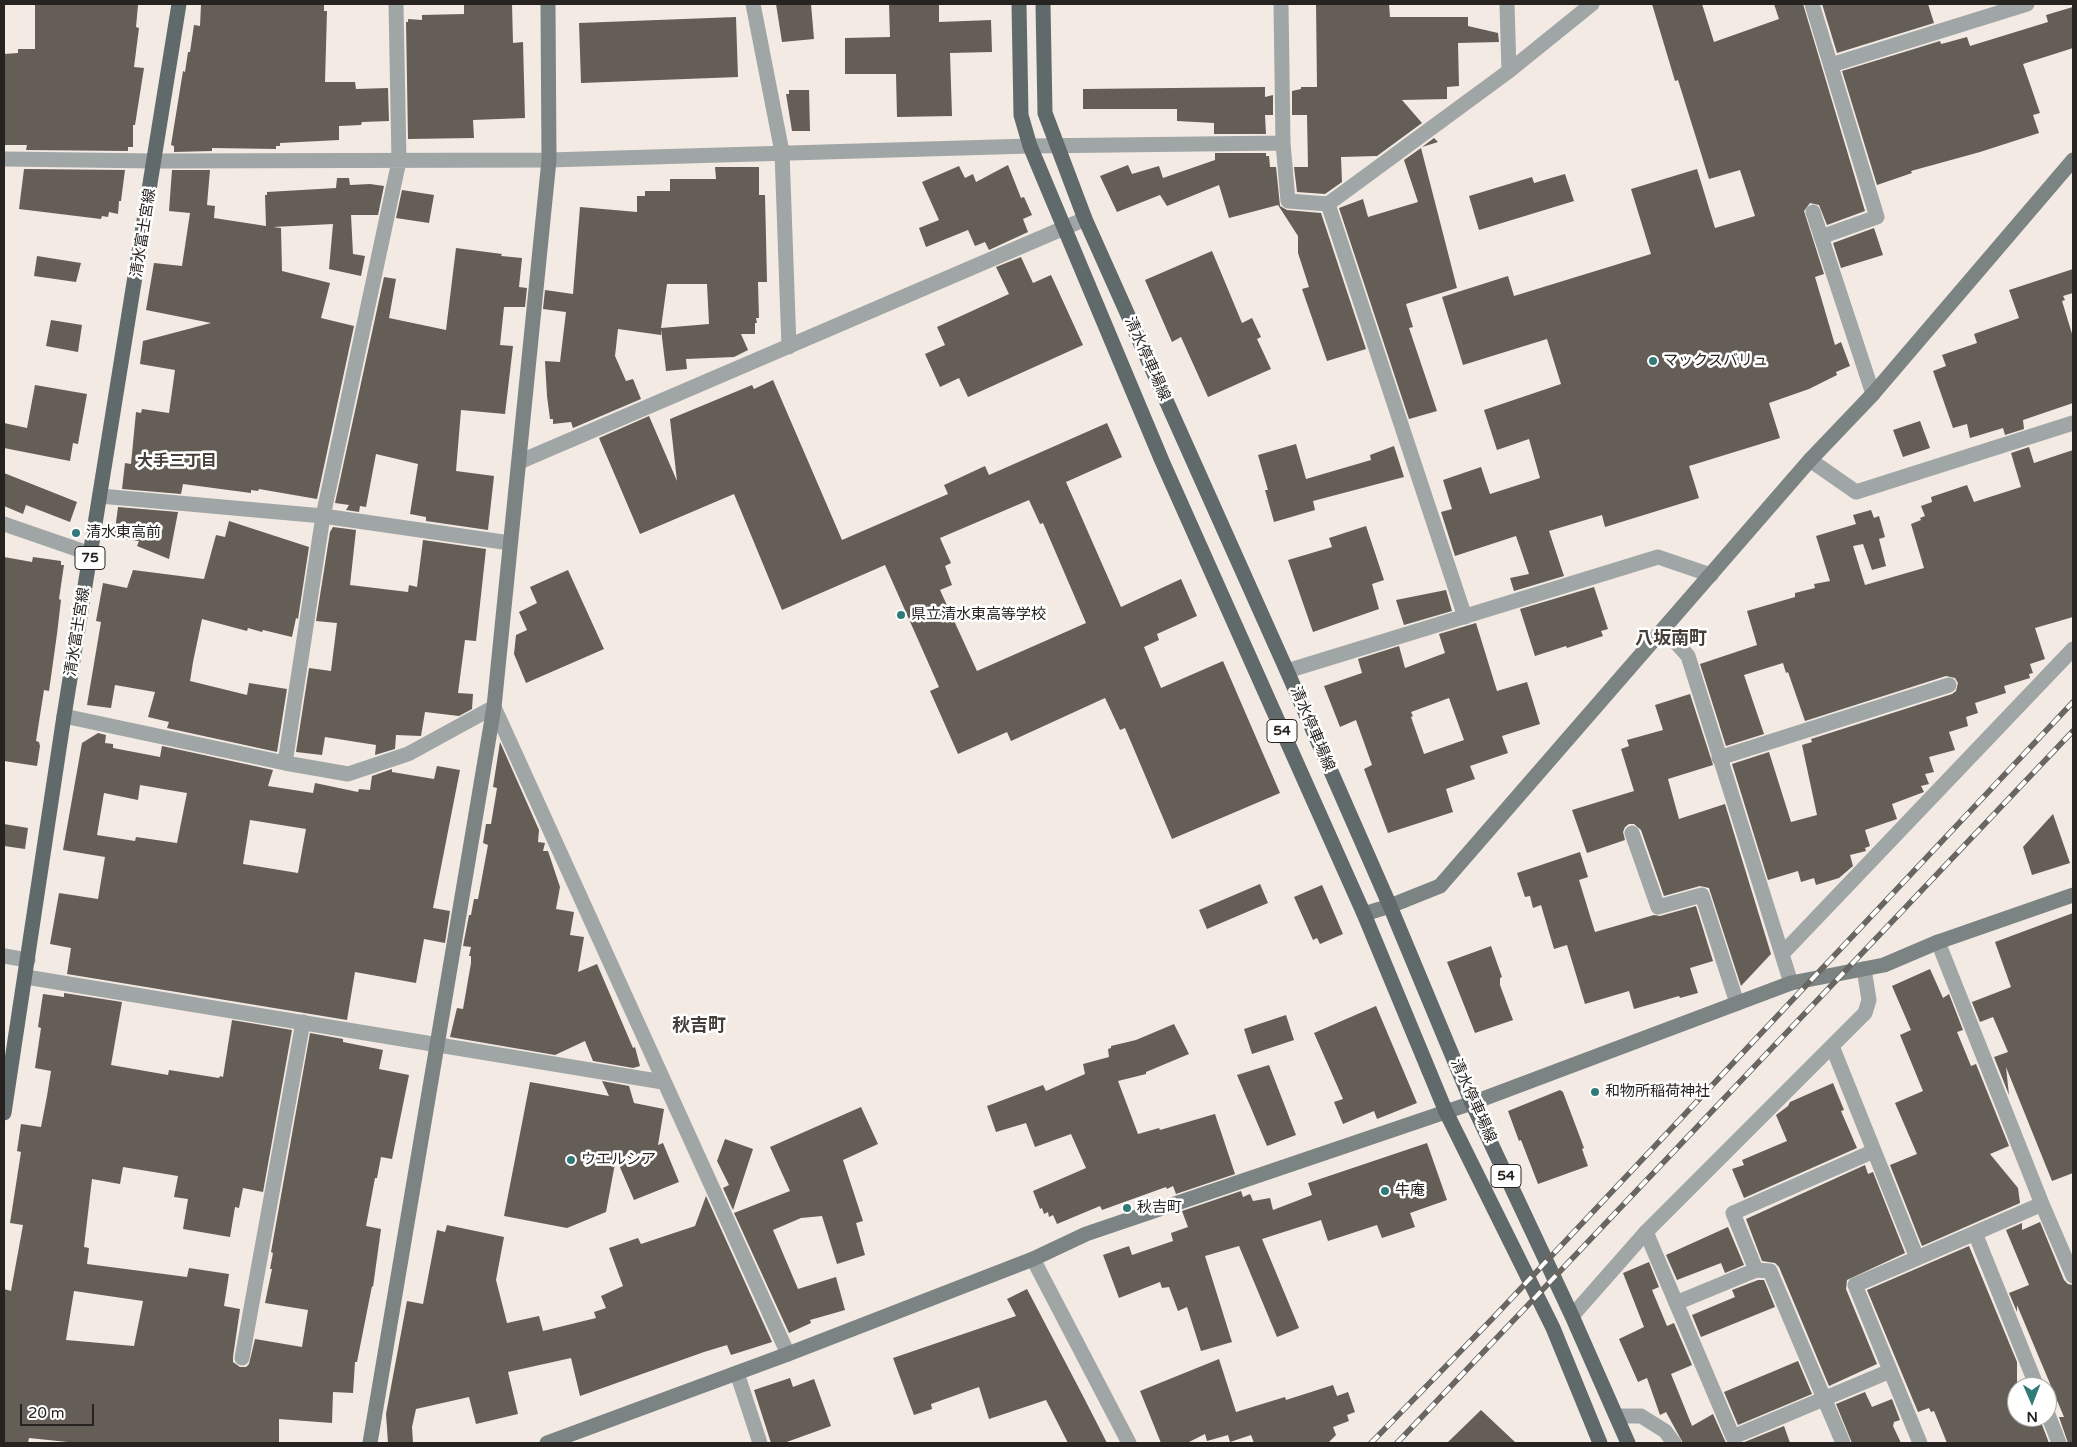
<!DOCTYPE html>
<html>
<head>
<meta charset="utf-8">
<style>
	body { margin:0 }
	#map { position:relative; width:2077px; height:1447px; overflow:hidden; background:#f2eae3; font-family:"Varela Round",sans-serif }
	canvas { display:block }
	.frame { position:absolute; inset:0; border:5px solid #262320; pointer-events:none }
	.north { position:absolute; left:2007px; top:1377px; width:50px; height:50px; box-sizing:border-box; background:#fff; border:1px solid #a8a7a6; border-radius:50%; rotate:179deg; font-size:14px; font-weight:700; line-height:20px; text-align:center; color:#262320 }
	.north::after { content:''; display:block; margin:auto; width:18px; height:22px; background:#307a7a; clip-path:polygon(50% 0,100% 100%,50% 72%,0 100%) }
	.scale { position:absolute; left:20px; top:1404px; width:74px; height:22px; box-sizing:border-box; border:2px solid #262320; border-top:0; padding-left:6px; font-size:15px; line-height:18px; white-space:nowrap; color:#262320; -webkit-text-stroke:4px #fff; paint-order:stroke }
</style>
</head>
<body>
<div id="map">
<canvas width="2077" height="1447"></canvas>
<div class="frame"></div>
<div class="north">N</div>
<div class="scale">20 m</div>
</div>
<script>
const context = document.querySelector('canvas').getContext('2d');
context.lineJoin = 'round';
function fillPath(path, color) { context.fillStyle = color; context.fill(path, 'evenodd'); }
const toPath = rows => new Path2D(rows.map(r => 'M' + r).join(''));
function stroke(path, color, width, dash) { context.strokeStyle = color; context.lineWidth = width; context.lineCap = dash ? 'butt' : 'round'; context.setLineDash(dash || []); context.stroke(path); }
function drawText(font, color, halo, rows, align = 'center') {
  context.font = font + ' "Varela Round","Noto Sans JP",sans-serif'; context.lineWidth = 5; context.setLineDash([]); context.textBaseline = 'middle'; context.strokeStyle = halo; context.fillStyle = color; for (const [text, x, y, turn = 0] of rows) {
    context.save(); context.translate(x, y); context.rotate((+turn || 0) * Math.PI / 180); context.textAlign = isNaN(turn) ? turn : align; if (halo) context.strokeText(text, 0, 0); context.fillText(text, 0, 0); context.restore();
  }
}
const building = toPath([
	[35,4,138,5,136,27,139,28,134,67,144,68,135,125,133,125,133,147,128,147,128,151,26,150,27,145,4,145,4,54,18,53,18,49,35,49],
	[201,4,324,4,324,11,327,11,325,82,355,82,356,89,388,88,389,121,362,122,361,125,339,126,339,140,280,143,280,146,276,146,276,149,212,148,212,151,174,152,174,146,171,145,183,71,185,72,188,52,190,52,194,25,200,26],
	[464,4,512,4,513,43,523,42,525,118,473,120,474,138,408,139,406,22,408,22,408,19,422,20,422,15,464,14],
	[776,4,811,4,814,39,782,42],
	[889,4,939,4,939,22,991,20,992,52,950,53,952,116,897,117,896,74,845,74,845,38,890,37],
	[1316,4,1389,4,1390,17,1468,17,1468,26,1498,33,1499,42,1458,43,1459,86,1447,87,1447,99,1402,100,1422,123,1377,156,1341,157,1342,182,1325,194,1297,192,1294,167,1308,167,1307,115,1292,115,1292,91,1301,89,1301,87,1317,87],
	[1652,4,1702,4,1714,42,1779,19,1774,4,1803,4,1865,211,1827,225,1819,205,1810,203,1804,211,1824,274,1815,277,1835,345,1841,342,1850,366,1836,372,1837,375,1809,389,1769,403,1780,438,1689,466,1699,498,1605,527,1602,515,1549,531,1564,576,1514,591,1510,578,1529,574,1516,536,1455,556,1441,512,1452,509,1443,480,1481,467,1490,494,1540,478,1529,439,1497,450,1484,410,1561,384,1547,339,1463,365,1442,297,1508,276,1514,296,1651,254,1631,189,1697,169,1715,228,1755,216,1740,170,1709,179,1678,80,1675,81],
	[1822,4,1928,4,1934,23,1837,53],
	[2073,7,2073,48,2023,64,2040,113,2033,115,2039,133,1980,152,1911,171,1912,173,1877,185,1842,71,1940,41,1941,44,1945,43,1967,37,1970,46,2048,22,2046,15],
	[736,17,738,77,581,83,579,23],
	[1265,87,1265,97,1273,95,1273,115,1265,115,1266,134,1214,134,1214,123,1177,121,1177,109,1083,109,1083,89],
	[789,90,809,90,810,131,792,131,786,94,789,94],
	[1434,138,1438,142,1422,147],
	[1421,148,1457,288,1406,304,1413,327,1409,328,1437,411,1409,419,1339,208,1363,199,1368,217,1418,202,1404,160],
	[1215,153,1266,153,1266,156,1269,156,1270,167,1276,167,1280,206,1287,210,1321,213,1366,349,1327,361,1302,289,1309,287,1298,253,1298,236,1278,205,1229,218,1219,185,1167,206,1160,195,1117,212,1100,176,1128,165,1132,174,1159,166,1163,178,1215,160],
	[1008,165,1021,198,1024,197,1032,215,1023,219,1028,232,989,250,985,242,975,246,968,230,926,247,919,228,939,220,922,182,959,166,965,178,973,174,976,182],
	[715,167,759,167,759,195,765,195,767,282,758,282,759,318,756,318,757,323,755,323,755,334,741,334,748,350,734,357,686,359,687,369,666,371,661,329,661,335,618,329,615,356,626,381,633,379,641,399,573,428,571,422,553,424,553,419,550,419,547,396,545,361,560,362,566,312,543,309,545,290,573,294,580,207,637,212,637,196,645,196,645,191,670,191,670,179,716,179],
	[667,284,707,284,709,324,661,328],
	[24,169,125,170,121,201,119,201,118,214,109,212,108,217,102,216,101,219,19,209],
	[172,170,210,170,207,205,215,206,214,218,266,226,265,195,267,195,267,192,336,188,337,178,349,178,350,185,370,184,384,186,378,215,351,215,353,254,365,256,361,276,329,269,333,224,273,227,281,228,282,271,330,283,321,318,354,326,317,499,259,489,258,491,251,490,251,493,183,484,181,494,122,489,125,463,131,464,136,412,141,413,142,409,169,413,175,370,140,364,143,341,211,323,146,310,154,263,182,266,190,213,169,211],
	[1565,174,1574,201,1479,230,1469,196,1532,177,1534,183],
	[402,190,434,195,429,223,396,218],
	[1874,228,1883,255,1841,268,1833,243],
	[456,248,502,254,501,256,522,258,519,287,527,288,525,307,504,307,500,345,513,346,505,414,461,410,456,471,494,476,488,530,426,521,426,517,410,514,418,464,376,454,366,507,360,506,359,512,346,510,349,505,335,503,384,277,396,279,389,318,446,330],
	[1212,251,1242,323,1252,318,1261,337,1257,339,1271,369,1208,397,1181,337,1172,342,1145,280],
	[37,256,81,263,76,282,34,276],
	[1021,257,1033,283,1051,275,1083,345,968,397,959,378,940,387,925,354,945,345,937,327,1009,294,996,267],
	[2073,269,2073,293,2063,296,2065,300,2062,301,2073,337,2073,403,2023,420,2024,429,2005,435,2003,428,1970,438,1967,424,1953,428,1933,371,1946,366,1942,355,1977,343,1974,334,2019,318,2009,290],
	[51,320,82,325,78,352,46,346],
	[773,380,842,540,948,494,944,485,985,466,989,475,1107,423,1122,457,1066,482,1121,607,1181,579,1197,616,1157,634,1159,640,1144,647,1161,688,1223,661,1280,793,1172,839,1125,728,1120,730,1105,698,1011,741,1007,732,958,754,930,691,939,687,885,565,782,610,734,494,640,534,599,438,649,416,677,481,670,419,752,385,754,389],
	[1029,500,1040,524,1043,523,1086,623,977,671,940,590,952,585,945,566,951,563,940,538],
	[35,385,87,394,78,444,73,443,70,461,4,448,4,423,27,428],
	[1920,421,1930,448,1903,457,1893,430],
	[1296,444,1306,479,1371,460,1370,455,1394,446,1404,477,1313,501,1315,510,1274,522,1265,490,1268,490,1258,455],
	[2029,447,2034,463,2073,450,2073,617,2035,628,2045,659,2030,664,2033,673,2029,674,2030,678,2004,686,2006,693,1975,703,1978,713,1966,717,1968,726,1949,732,1955,750,1929,757,1934,772,1925,774,1929,784,1921,786,1924,792,1892,804,1897,819,1865,830,1870,846,1865,848,1866,851,1850,855,1853,866,1839,878,1816,885,1814,878,1801,882,1798,871,1768,880,1732,764,1769,752,1791,822,1817,815,1802,745,1812,742,1811,739,1952,694,1956,691,1958,683,1955,678,1946,676,1805,721,1788,672,1786,673,1783,663,1744,675,1764,734,1726,746,1700,664,1757,645,1747,611,1795,597,1795,593,1815,588,1814,584,1830,581,1816,536,1856,524,1853,515,1871,510,1874,518,1879,516,1885,537,1879,539,1886,566,1872,570,1863,544,1853,546,1865,585,1924,568,1911,524,1921,520,1920,518,1925,516,1921,506,1932,502,1931,497,1967,485,1974,502,2021,487,2011,453],
	[4,473,77,502,70,522,26,505,23,514,4,506],
	[118,507,178,512,169,559,137,546,139,541,114,538],
	[229,521,309,547,298,619,296,618,292,637,263,630,262,632,248,628,247,631,202,619,193,662,190,681,247,695,249,683,287,689,277,752,167,728,169,722,148,717,155,692,115,685,111,708,87,705,101,622,96,621,103,583,127,588,133,570,204,579,216,535,225,537],
	[1366,526,1384,580,1372,584,1379,609,1313,632,1288,560,1332,547,1329,538],
	[333,527,356,530,350,585,408,592,409,585,417,587,423,540,486,549,476,641,465,640,458,693,473,694,472,709,459,716,425,712,421,736,396,735,395,749,375,755,376,745,325,737,322,755,296,752,309,668,331,671,337,623,316,621,330,532],
	[4,557,32,562,33,557,61,561,61,565,64,565,59,599,61,600,57,634,49,691,44,690,36,741,39,742,40,746,37,766,4,761],
	[568,570,604,649,526,683,514,654,516,635,527,630,519,612,537,603,530,587],
	[1594,587,1608,629,1601,631,1603,636,1567,648,1566,646,1535,656,1520,609],
	[1446,590,1452,611,1404,625,1396,600],
	[1476,623,1497,691,1527,682,1540,724,1502,736,1508,753,1470,766,1475,779,1446,789,1453,812,1388,833,1364,769,1372,765,1356,720,1340,727,1324,686,1362,673,1358,659,1399,646,1405,668,1445,653,1439,634],
	[1449,698,1464,740,1424,754,1411,717,1413,716,1411,712],
	[1690,694,1713,765,1668,779,1679,819,1725,804,1771,954,1741,986,1709,888,1700,886,1664,896,1641,830,1634,824,1629,824,1625,827,1623,832,1625,840,1587,853,1572,810,1634,791,1621,749,1629,746,1627,740,1663,730,1655,705],
	[98,733,106,735,105,743,113,744,113,748,160,757,162,746,273,770,268,786,313,793,315,783,358,792,359,789,370,790,372,776,392,769,392,772,434,779,437,766,460,770,433,908,450,911,445,943,424,939,416,983,355,972,347,1020,67,974,71,948,50,944,59,893,98,899,105,857,63,850,82,743],
	[140,785,187,793,177,843,136,837,135,841,97,835,104,793,138,800],
	[250,820,306,829,298,873,243,864],
	[500,742,539,830,538,842,545,843,543,851,548,851,560,887,556,909,574,912,570,935,584,937,578,972,597,964,633,1048,635,1047,640,1066,633,1068,593,1061,585,1041,555,1055,450,1037,457,1008,463,1009,471,963,471,956,469,956,471,947,463,946,469,915,471,915,474,899,478,899,488,845,483,843,486,824,491,824,497,788,493,787],
	[2053,814,2070,863,2032,875,2023,847],
	[4,824,28,828,25,849,4,846],
	[1580,852,1588,877,1579,880,1595,932,1654,915,1660,916,1696,906,1713,961,1690,968,1698,993,1680,998,1679,996,1634,1009,1629,991,1585,1004,1567,945,1554,949,1541,905,1533,908,1530,896,1525,897,1517,873],
	[1260,884,1268,903,1207,929,1199,910],
	[1322,885,1343,934,1320,944,1317,938,1313,940,1294,897],
	[2073,913,2073,1173,2052,1181,2006,1067,2009,1095,1994,1057,2008,1052,1993,1017,1980,1022,1969,995,1972,1002,2011,987,1995,942],
	[1491,946,1502,977,1500,978,1500,985,1513,1020,1475,1033,1447,962],
	[1930,969,1943,998,1949,994,1963,1030,1957,1032,1971,1066,1976,1064,2009,1146,1990,1154,2018,1188,2020,1203,1922,1246,1890,1165,1917,1154,1895,1103,1923,1091,1900,1035,1911,1030,1892,986],
	[64,993,122,1002,111,1065,168,1075,169,1070,219,1078,220,1076,223,1077,232,1020,292,1030,263,1192,243,1188,239,1208,235,1207,230,1237,183,1229,188,1199,174,1197,178,1176,123,1167,120,1184,92,1179,84,1247,89,1248,87,1264,187,1277,189,1268,229,1274,224,1306,240,1309,233,1357,233,1362,240,1367,246,1367,249,1364,255,1339,302,1347,308,1310,265,1303,272,1269,270,1269,273,1253,271,1252,310,1033,343,1039,343,1042,383,1050,379,1069,409,1075,392,1159,381,1157,377,1178,375,1178,366,1226,381,1229,373,1287,372,1286,357,1362,355,1362,353,1393,333,1392,332,1423,279,1419,279,1443,77,1443,29,1438,28,1443,4,1443,4,1289,11,1291,23,1225,10,1223,21,1152,17,1151,21,1124,41,1127,47,1096,51,1071,35,1068,41,1028,38,1027,43,994,64,997],
	[74,1291,143,1301,134,1346,66,1340],
	[1376,1006,1417,1103,1377,1119,1374,1111,1343,1124,1334,1102,1343,1099,1314,1033],
	[1286,1015,1294,1040,1252,1054,1244,1029],
	[1174,1024,1189,1054,1146,1072,1146,1074,1118,1081,1138,1134,1159,1128,1160,1130,1215,1114,1235,1174,1176,1194,1173,1186,1167,1189,1166,1187,1102,1210,1100,1206,1057,1224,1053,1215,1049,1217,1048,1212,1044,1214,1042,1208,1040,1209,1033,1191,1086,1168,1071,1134,1035,1147,1026,1123,996,1132,987,1106,1043,1085,1046,1091,1085,1074,1083,1064,1109,1057,1108,1049,1111,1048,1111,1046,1136,1040],
	[1269,1065,1296,1135,1267,1146,1237,1075],
	[602,1081,629,1086,634,1103,664,1109,658,1145,663,1143,679,1182,634,1200,616,1158,606,1212,567,1228,504,1216,530,1082,609,1096],
	[1833,1083,1844,1110,1841,1111,1857,1148,1744,1198,1732,1169,1744,1165,1742,1160,1787,1141,1776,1115,1788,1106,1790,1102],
	[1560,1090,1563,1092,1584,1148,1582,1149,1588,1166,1538,1184,1521,1140,1519,1141,1508,1111],
	[861,1107,878,1144,843,1160,863,1221,856,1223,865,1255,837,1264,822,1216,801,1218,773,1230,798,1289,836,1277,845,1310,810,1320,811,1323,789,1333,734,1213,790,1191,770,1147],
	[725,1139,753,1149,733,1210,723,1188,729,1185,717,1161],
	[1427,1143,1447,1200,1410,1213,1415,1227,1382,1238,1377,1225,1328,1241,1321,1220,1262,1239,1299,1328,1277,1337,1239,1246,1205,1256,1232,1342,1201,1351,1187,1307,1178,1311,1169,1287,1162,1288,1160,1282,1119,1298,1103,1255,1129,1246,1132,1255,1173,1241,1171,1233,1188,1227,1182,1211,1241,1191,1243,1197,1250,1194,1253,1201,1270,1198,1273,1210,1312,1195,1308,1183],
	[1865,1165,1868,1174,1873,1172,1905,1253,1847,1280,1846,1289,1877,1364,1829,1386,1779,1267,1775,1263,1762,1261,1746,1219],
	[706,1196,772,1342,731,1355,727,1345,704,1352,580,1396,571,1358,508,1372,518,1414,476,1424,469,1397,416,1409,412,1427,413,1443,388,1443,386,1414,407,1301,423,1304,437,1230,445,1232,447,1225,504,1237,496,1280,507,1323,539,1316,543,1331,596,1318,594,1312,606,1308,601,1296,623,1286,609,1248,638,1238,641,1244,695,1226],
	[2040,1222,2064,1280,2068,1284,2073,1285,2073,1443,2068,1443,2059,1417,2064,1417,2017,1305,2017,1312,2009,1293,2029,1285,2006,1230,2022,1223,2022,1230],
	[1728,1227,1744,1265,1725,1273,1721,1263,1677,1280,1666,1255],
	[1969,1246,2017,1362,2017,1417,2039,1417,2049,1443,1947,1443,1934,1411,1931,1412,1929,1408,1918,1412,1867,1290],
	[1649,1262,1659,1287,1652,1290,1667,1326,1674,1323,1692,1365,1671,1374,1692,1426,1713,1414,1726,1443,1683,1443,1666,1412,1660,1415,1647,1378,1638,1382,1619,1339,1644,1327,1623,1273],
	[1758,1280,1764,1280,1775,1307,1701,1337,1692,1315,1735,1297,1732,1290],
	[1027,1289,1083,1396,1107,1443,1068,1443,1046,1400,989,1419,979,1387,931,1404,932,1409,914,1415,893,1358,1016,1316,1007,1299],
	[1219,1359,1236,1412,1285,1397,1286,1400,1333,1385,1337,1396,1348,1392,1355,1412,1347,1415,1349,1421,1333,1427,1336,1435,1328,1443,1254,1443,1251,1435,1230,1442,1228,1435,1207,1441,1205,1434,1187,1443,1161,1443,1140,1391],
	[1798,1361,1812,1394,1738,1425,1724,1392],
	[790,1378,793,1387,814,1379,831,1426,784,1443,771,1443,754,1390],
	[1865,1392,1872,1407,1892,1399,1900,1420,1894,1422,1893,1426,1901,1443,1852,1443,1836,1404],
	[1481,1410,1516,1443,1447,1443],
	[1784,1426,1790,1443,1742,1443]
]);
const lane = toPath([
	[1646,1232,1733,1437,1890,1371],
	[1756,1270,1770,1271,1843,1443]
]);
const street = toPath([
	[753,4,782,152,789,347],
	[1812,4,1877,217,1821,237],
	[1831,65,2027,4],
	[1509,71,1592,4],
	[1283,143,1288,201,1328,204,1509,71,1507,4],
	[4,159,155,161,549,160,1030,146,1283,143,1281,4],
	[1328,204,1465,617],
	[1813,212,1873,394],
	[1810,460,1856,492,2073,423],
	[519,462,1085,219],
	[100,496,323,516,510,543],
	[4,524,91,554],
	[1664,629,1688,656,1791,983],
	[1287,671,1658,557,1711,575],
	[64,716,285,763,348,774,408,754,494,707,788,1354],
	[1719,758,1949,685],
	[285,763,323,516,399,161,396,4],
	[1632,833,1658,907,1702,895,1737,1003],
	[1938,942,2042,1204,2073,1276],
	[1782,954,2073,649],
	[4,956,28,960],
	[26,977,663,1082],
	[1832,1046,1917,1258],
	[1975,1233,2037,1387],
	[1033,1259,1129,1443],
	[1676,1303,1756,1270,1733,1213,1874,1151],
	[1572,1316,1646,1232,1865,1013,1869,1000,1864,969],
	[242,1358,303,1022],
	[737,1373,760,1443],
	[2047,1412,2059,1443],
	[1617,1416,1641,1416,1665,1431,1674,1443],
	[1920,1443,1855,1285,2042,1204]
]);
const secondary = toPath([
	[1364,914,1390,906,1440,886,1810,460,1873,394,2073,160],
	[370,1443,494,707,549,160,548,4],
	[547,1443,788,1354,1033,1259,1086,1234,1472,1103,1791,983,1884,965,1938,942,2073,895]
]);
const primary = toPath([
	[1019,4,1021,115,1030,146,1162,461,1364,914,1446,1112,1553,1328,1600,1443],
	[1043,4,1045,113,1085,219,1287,671,1390,906,1472,1103,1572,1316,1628,1443],
	[4,1113,64,716,179,4]
]);
const rail = toPath([
	[1371,1443,1493,1318,2073,702],
	[1397,1443,2073,731]
]);
const markers = [
	[1653,361,5,"#307a7a"],
	[76,533,5,"#307a7a"],
	[901,615,5,"#307a7a"],
	[1595,1092,5,"#307a7a"],
	[571,1160,5,"#307a7a"],
	[1385,1191,5,"#307a7a"],
	[1127,1208,5,"#307a7a"]
];
const shields = [
	[90,558,30],
	[1282,731,30],
	[1506,1176,30]
];
const shieldNames = [
	["75",90,558],
	["54",1282,731],
	["54",1506,1176]
];
const streetNames = [
	["清水富士宮線",144,233,-81],
	["清水停車場線",1147,359,66],
	["清水富士宮線",78,632,-81],
	["清水停車場線",1312,729,67],
	["清水停車場線",1473,1101,66]
];
const poiNames = [
	["マックスバリュ",1663,361],
	["清水東高前",86,533],
	["県立清水東高等学校",911,615],
	["和物所稲荷神社",1605,1092],
	["ウエルシア",581,1160],
	["牛庵",1395,1191],
	["秋吉町",1137,1208]
];
const neighbourhoodNames = [
	["大手三丁目",177,462]
];
const quarterNames = [
	["八坂南町",1671,639],
	["秋吉町",699,1026]
];
fillPath(building, '#655e57');
stroke(lane, '#a0a5a5', 15);
stroke(street, '#a0a5a5', 15);
stroke(secondary, '#7b8383', 15);
stroke(primary, '#616a6a', 15);
stroke(rail, '#696560', 5.5);
stroke(rail, '#fff', 4, [11]);
for (const [x, y, r, color] of markers) { const dot = new Path2D(); dot.arc(x, y, r, 0, 2 * Math.PI); context.fillStyle = color; context.fill(dot); stroke(dot, '#fff', 2); }
for (const [x, y, w] of shields) { const box = new Path2D(); box.roundRect(x - w / 2, y - 11.5, w, 23, 4); context.fillStyle = '#fff'; context.fill(box); stroke(box, '#262320', 1); }
drawText('bold 14px', '#262320', null, shieldNames);
drawText('15px', '#262320', '#fff', streetNames);
drawText('15px', '#262320', '#fff', poiNames, 'left');
drawText('bold 16px', '#463f39', '#fff', neighbourhoodNames);
drawText('bold 18px', '#463f39', '#fff', quarterNames);
</script>
</body>
</html>
